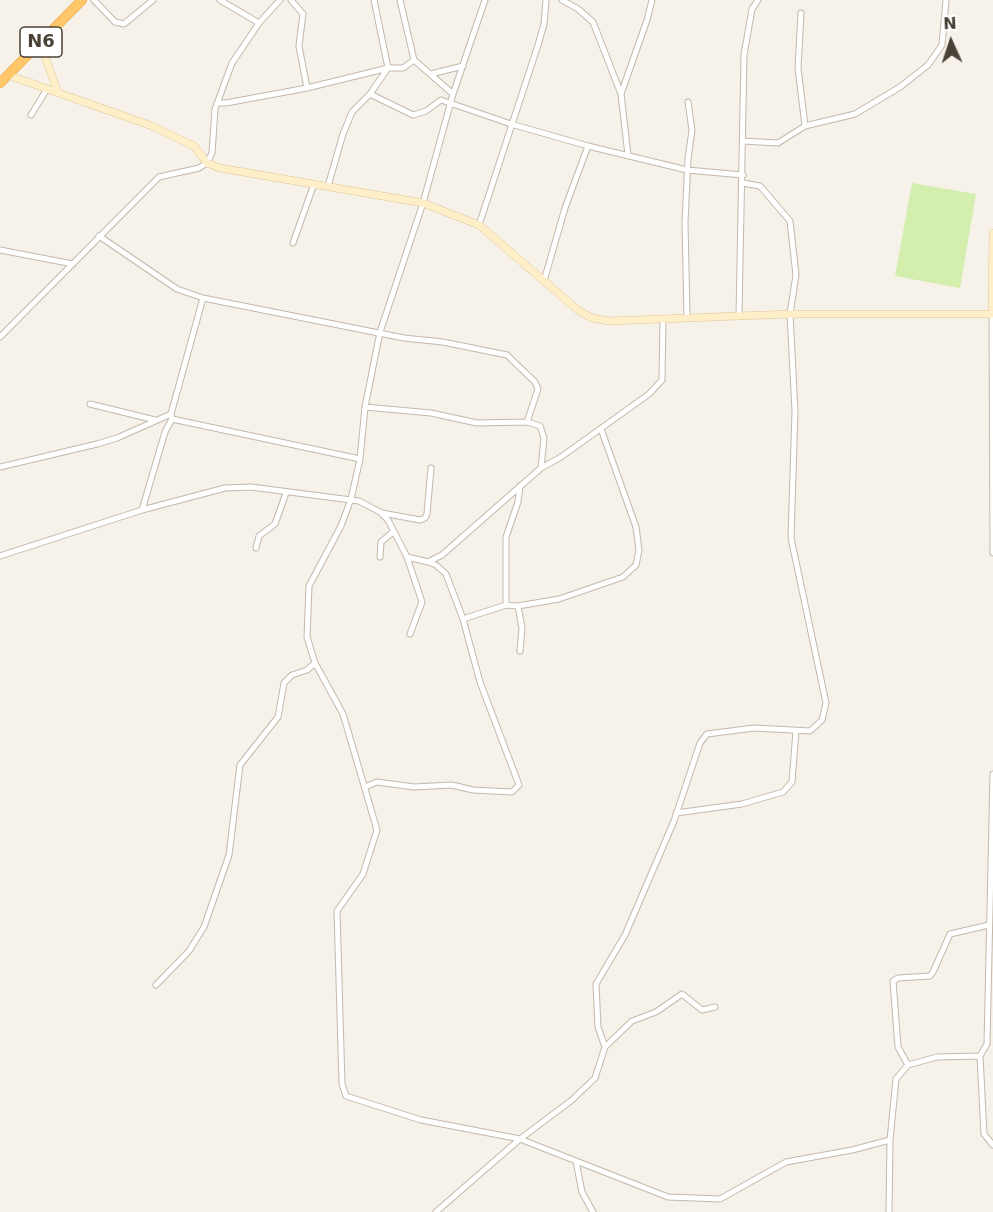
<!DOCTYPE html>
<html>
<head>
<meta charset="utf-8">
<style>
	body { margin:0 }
	#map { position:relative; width:993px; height:1212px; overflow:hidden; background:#f6f1e9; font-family:"DejaVu Sans",sans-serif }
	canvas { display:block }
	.north { position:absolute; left:921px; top:12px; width:60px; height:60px; -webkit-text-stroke:4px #fff; paint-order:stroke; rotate:357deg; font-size:16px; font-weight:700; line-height:24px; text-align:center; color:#4a4136 }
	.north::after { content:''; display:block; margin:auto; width:21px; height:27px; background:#4a4136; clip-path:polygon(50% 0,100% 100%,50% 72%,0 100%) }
</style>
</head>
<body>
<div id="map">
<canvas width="993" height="1212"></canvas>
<div class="north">N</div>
</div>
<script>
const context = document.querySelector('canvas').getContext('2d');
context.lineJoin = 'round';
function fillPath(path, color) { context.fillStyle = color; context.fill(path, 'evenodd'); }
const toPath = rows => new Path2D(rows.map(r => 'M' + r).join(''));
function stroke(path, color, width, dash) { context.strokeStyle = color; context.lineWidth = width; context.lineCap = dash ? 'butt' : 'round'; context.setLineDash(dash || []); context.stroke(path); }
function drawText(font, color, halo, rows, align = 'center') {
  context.font = font + ' "DejaVu Sans",sans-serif'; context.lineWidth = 5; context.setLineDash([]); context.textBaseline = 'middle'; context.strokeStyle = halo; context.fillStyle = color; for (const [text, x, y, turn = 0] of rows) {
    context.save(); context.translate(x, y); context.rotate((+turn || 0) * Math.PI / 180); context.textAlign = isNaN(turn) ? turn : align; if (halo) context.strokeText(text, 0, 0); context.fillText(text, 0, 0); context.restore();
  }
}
const green = toPath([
	[912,183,976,194,960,288,895,276]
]);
const street = toPath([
	[94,0,115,22,124,24,153,0],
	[220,0,259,23],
	[291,0,303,14,299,46,307,88],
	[400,0,414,60,453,94],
	[485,0,453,94,423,203,380,332,365,407,360,459,351,499,341,526,309,586,307,637,315,663,343,714,377,830,363,874,337,911,342,1084,346,1096,421,1120,520,1139,668,1197,720,1199,786,1162,852,1150,890,1140],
	[562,0,578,9,593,22,621,94,628,155],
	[801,13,798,68,805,126],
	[414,60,403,68,388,68,370,94,413,115,426,111,441,100,511,124,588,146,687,170,743,175],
	[431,74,463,66],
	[621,94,647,20,652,0],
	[217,103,226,103,307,88,388,68,374,0],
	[31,115,47,89],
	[743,141,778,143,805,126,855,114,900,87,928,65,942,45,946,0],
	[328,186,343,134,352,112,370,94],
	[479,225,538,45,544,24,546,0],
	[99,236,177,289,203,298,404,338,443,342,507,355,535,382,538,389,527,422],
	[293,243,314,184],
	[0,250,73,264],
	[544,281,565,208,588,146],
	[203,298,171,414,172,419,360,459],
	[992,314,993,553],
	[739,315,744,55,752,9,758,0],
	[687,317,685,222,688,159,692,130,688,102],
	[0,337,159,177,199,168,207,163,212,153,215,109,232,63,259,23,280,0],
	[90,404,155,420],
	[365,407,431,413,477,423,527,422,540,426,544,438,541,468],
	[0,467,97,444,117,438,171,414],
	[142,510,165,432,172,419],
	[382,513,420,520,425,518,427,514,431,468],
	[256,548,259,536,275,524,286,493],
	[0,556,142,510,225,488,251,487,359,501,380,512,388,520,407,557,428,562,442,555,541,468,561,457,649,394,662,380,663,319],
	[380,557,381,542,393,532],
	[407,557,422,602,410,634],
	[506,605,506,537,518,502,520,486],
	[518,606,522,628,520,651],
	[463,619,506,605,518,606,559,599,623,577,636,565,639,550,636,527,601,429],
	[365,787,377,782,414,787,452,785,473,790,512,792,519,785,480,682,463,619,446,574,436,565,428,562],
	[676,813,742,804,783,792,792,782,796,731],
	[156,985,189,951,204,927,229,855,240,765,278,717,284,683,292,675,307,670,315,663],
	[605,1047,632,1021,656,1012,682,994,702,1010,715,1007],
	[980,1056,984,1134,993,1145],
	[908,1065,898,1047,893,981,898,978,930,976,933,972,950,934,989,925],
	[576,1161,582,1192,593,1212],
	[436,1212,520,1139,572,1100,595,1078,605,1047,598,1027,596,984,625,935,674,821,700,743,707,734,754,728,810,731,822,720,826,703,791,538,795,411,790,314,796,275,790,221,760,186,743,183],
	[889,1212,890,1140,896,1079,908,1065,937,1057,980,1056,987,1044,993,774]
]);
const secondary = toPath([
	[40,43,58,93],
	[8,75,152,126,194,146,207,163,220,168,423,203,479,225,579,311,592,318,609,321,790,314,992,314,993,233]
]);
const highway = toPath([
	[0,83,82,0]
]);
const shields = [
	[41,42,42]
];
const shieldNames = [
	["N6",41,42]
];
fillPath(green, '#d4eeae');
stroke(street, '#c2b9aa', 7);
stroke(secondary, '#ddc696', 8);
stroke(highway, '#ed9c2c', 10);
stroke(street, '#fff', 5);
stroke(secondary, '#ffefc9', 7);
stroke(highway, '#ffc66a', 9);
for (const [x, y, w] of shields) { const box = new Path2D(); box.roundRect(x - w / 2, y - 15, w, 30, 4.5); context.fillStyle = '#fff'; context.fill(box); stroke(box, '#4a4136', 1.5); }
drawText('bold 18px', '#4a4136', null, shieldNames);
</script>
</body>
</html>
